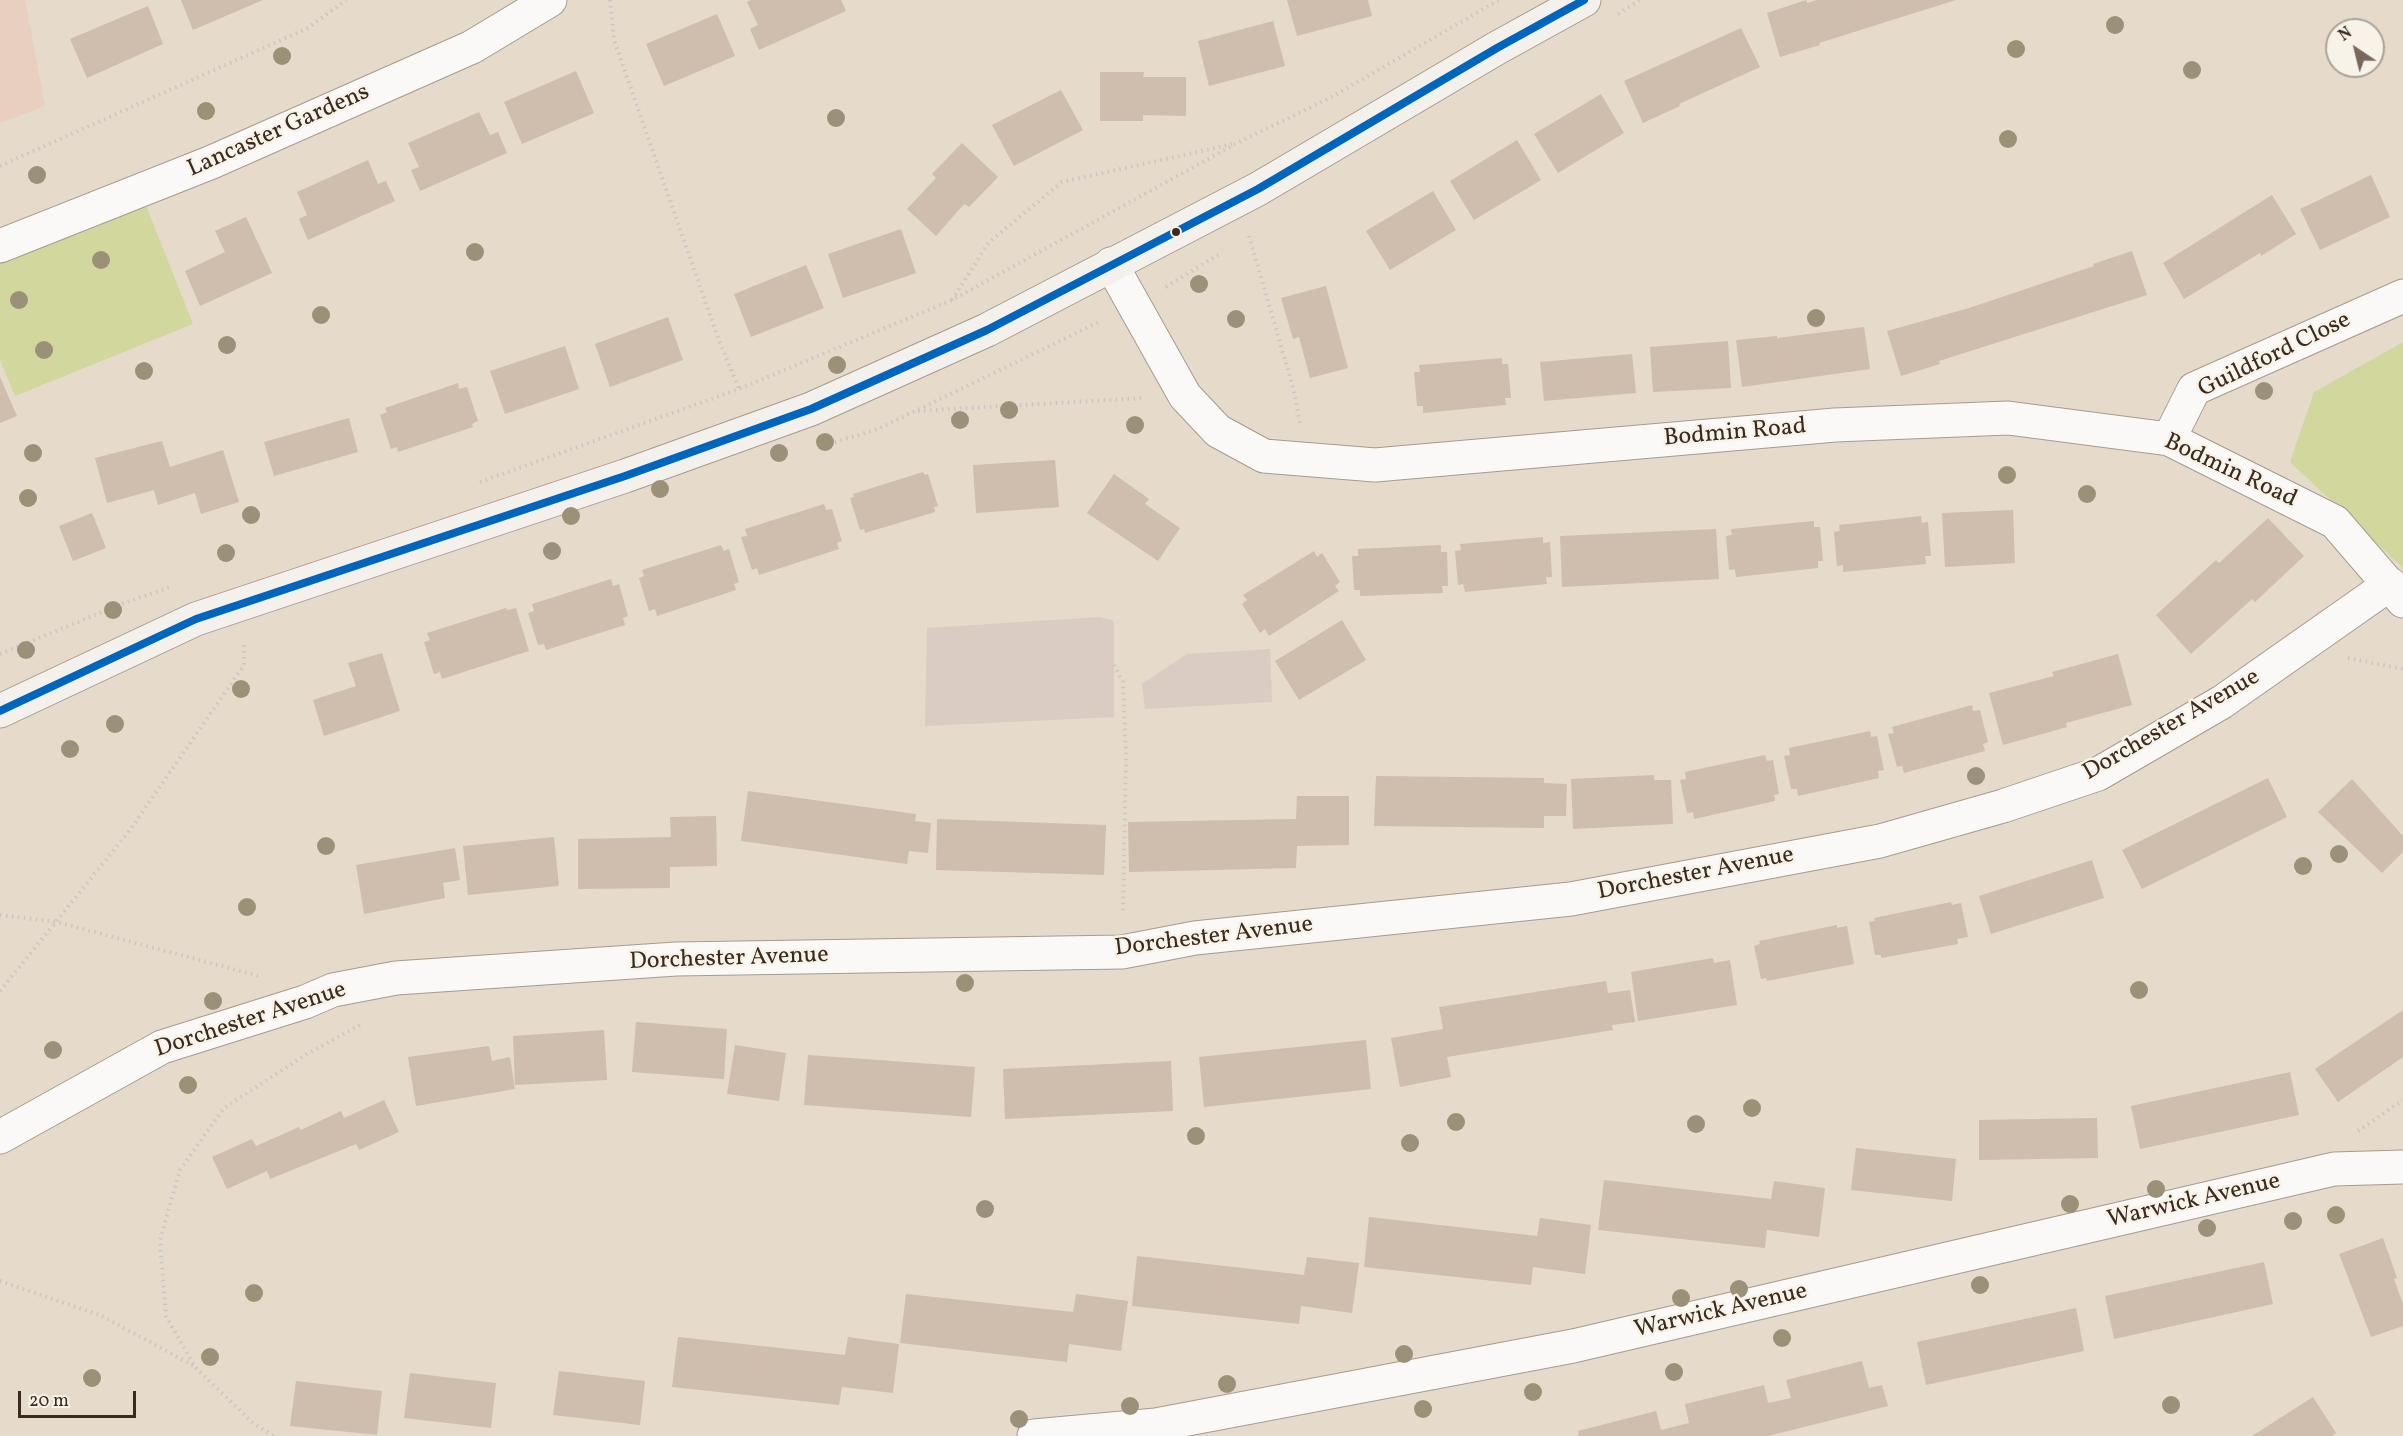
<!DOCTYPE html>
<html>
<head>
<meta charset="utf-8">
<style>
	body { margin:0 }
	#map { position:relative; width:2403px; height:1436px; overflow:hidden; background:#e6daca; font-family:Vollkorn,serif }
	canvas { display:block }
	.north { position:absolute; left:2325px; top:18px; width:60px; height:60px; box-sizing:border-box; background:#f7f3e8; border:2px solid #aca397; border-radius:50%; rotate:325deg; font-size:16px; font-weight:700; line-height:24px; text-align:center; color:#3b2a1e }
	.north::after { content:''; display:block; margin:auto; width:21px; height:27px; background:#77685a; clip-path:polygon(50% 0,100% 100%,50% 72%,0 100%) }
	.scale { position:absolute; left:18px; top:1391px; width:118px; height:27px; box-sizing:border-box; border:3px solid #3b2a1e; border-top:0; padding-left:8px; font-size:18px; line-height:21px; white-space:nowrap; color:#3b2a1e; -webkit-text-stroke:4px #f7f3e8; paint-order:stroke }
</style>
</head>
<body>
<div id="map">
<canvas width="2403" height="1436"></canvas>
<div class="north">N</div>
<div class="scale">20 m</div>
</div>
<script>
const context = document.querySelector('canvas').getContext('2d');
context.lineJoin = 'round';
function fillPath(path, color) { context.fillStyle = color; context.fill(path, 'evenodd'); }
const toPath = rows => new Path2D(rows.map(r => 'M' + r).join(''));
function stroke(path, color, width, dash) { context.strokeStyle = color; context.lineWidth = width; context.lineCap = dash ? 'butt' : 'round'; context.setLineDash(dash || []); context.stroke(path); }
function drawText(font, color, halo, rows, align = 'center') {
  context.font = font + ' Vollkorn,serif'; context.lineWidth = 5; context.setLineDash([]); context.textBaseline = 'middle'; context.strokeStyle = halo; context.fillStyle = color; for (const [text, x, y, turn = 0] of rows) {
    context.save(); context.translate(x, y); context.rotate((+turn || 0) * Math.PI / 180); context.textAlign = isNaN(turn) ? turn : align; if (halo) context.strokeText(text, 0, 0); context.fillText(text, 0, 0); context.restore();
  }
}
const built = toPath([
	[0,0,25,0,45,106,0,123]
]);
const industrial = toPath([
	[1100,617,1114,621,1114,717,925,726,927,628],
	[1270,649,1272,702,1145,709,1142,684,1187,654]
]);
const green = toPath([
	[145,203,193,324,15,396,0,360,0,261],
	[2403,342,2403,568,2290,462,2314,392]
]);
const building = toPath([
	[181,0,263,0,193,30],
	[751,0,841,0,846,11,759,50,750,29,758,25,747,2],
	[1287,0,1368,0,1372,16,1297,36],
	[1806,0,1807,3,1817,0,1956,0,1819,43,1820,45,1780,57,1767,13],
	[148,6,163,44,87,78,70,39],
	[717,14,735,56,664,86,646,44],
	[1273,21,1285,66,1209,86,1198,41],
	[1741,28,1760,67,1679,104,1680,106,1643,123,1624,81],
	[576,71,594,113,522,144,504,102],
	[1100,72,1144,72,1143,77,1186,77,1186,116,1143,115,1143,121,1100,121],
	[1061,90,1083,130,1014,166,992,125],
	[1601,94,1624,133,1558,173,1534,134],
	[479,112,490,135,498,132,507,153,420,191,411,170,419,167,408,143],
	[1517,140,1541,180,1474,220,1450,181],
	[962,143,998,177,969,207,964,204,936,236,907,209,936,178,932,174],
	[368,160,378,184,386,181,395,201,308,240,299,219,307,215,297,192],
	[2371,175,2390,217,2320,250,2300,209],
	[1433,191,1456,230,1390,270,1366,231],
	[2272,195,2296,234,2261,256,2260,253,2184,299,2163,263],
	[246,217,272,273,200,306,185,271,225,252,215,231],
	[901,229,916,273,843,298,828,254],
	[2132,251,2147,295,1939,361,1940,364,1901,376,1887,331,1969,308,2094,266,2093,264],
	[806,265,824,308,751,337,734,294],
	[1326,286,1348,368,1310,378,1299,337,1293,339,1281,298],
	[668,317,683,360,610,387,595,344],
	[1864,327,1870,369,1742,387,1736,340,1777,336,1777,338],
	[1728,341,1731,388,1653,392,1650,347],
	[565,346,579,389,505,414,490,371],
	[1632,354,1636,393,1544,401,1540,362],
	[1502,358,1502,364,1508,364,1511,398,1505,398,1506,405,1423,413,1423,406,1417,406,1414,372,1420,372,1419,365],
	[0,377,17,416,0,423],
	[458,383,459,389,467,387,478,421,472,424,473,427,398,452,397,447,391,449,380,415,387,412,385,408],
	[349,418,358,452,274,476,264,442],
	[162,441,170,467,223,450,239,502,201,514,195,493,158,505,154,490,107,503,95,458],
	[1055,460,1059,507,976,513,973,465],
	[923,472,925,475,928,474,938,506,934,507,935,512,865,533,864,529,860,530,850,498,854,497,853,494],
	[1114,474,1149,499,1145,504,1180,528,1158,561,1087,513],
	[824,504,826,510,832,509,842,541,837,543,839,549,759,575,757,568,752,570,741,537,747,536,745,529],
	[2013,510,2015,563,1945,567,1942,513],
	[92,513,106,548,73,561,59,526],
	[1921,516,1922,523,1928,522,1931,556,1925,556,1926,564,1843,572,1843,565,1837,566,1834,532,1840,531,1839,525],
	[2268,518,2304,556,2255,602,2252,599,2191,654,2156,615,2216,560,2219,563],
	[1814,521,1814,527,1820,527,1823,561,1818,561,1818,568,1736,577,1735,569,1729,570,1726,536,1732,535,1731,529],
	[1716,529,1719,579,1562,587,1560,536],
	[1543,537,1543,543,1550,542,1552,577,1546,577,1547,584,1465,592,1463,584,1458,585,1455,551,1461,550,1460,544],
	[721,545,724,551,729,549,739,582,734,584,736,590,657,616,655,609,649,611,639,578,644,576,642,570],
	[1441,545,1441,552,1447,552,1448,586,1442,586,1443,593,1360,596,1360,590,1354,590,1352,556,1358,556,1358,549],
	[1314,551,1317,557,1322,553,1340,582,1335,586,1339,591,1269,636,1265,629,1260,633,1242,604,1247,600,1243,595],
	[611,579,613,586,619,584,628,616,623,618,625,625,546,650,544,644,538,645,528,613,534,611,532,604],
	[506,608,507,610,516,608,529,651,442,679,440,672,434,674,424,642,430,640,427,633],
	[1342,620,1366,660,1299,700,1275,661],
	[382,653,400,711,324,736,313,700,356,686,348,663],
	[2118,654,2132,705,2066,723,2067,727,2003,745,1989,693,2054,676,2052,672],
	[1972,705,1973,711,1980,710,1988,742,1983,744,1985,751,1904,773,1902,766,1897,767,1888,734,1894,733,1892,727],
	[1870,731,1871,737,1877,736,1884,770,1878,771,1879,778,1798,796,1797,789,1791,789,1784,756,1790,755,1789,748],
	[1765,755,1767,761,1773,760,1779,794,1774,795,1775,801,1694,819,1693,812,1687,813,1680,780,1686,779,1685,772],
	[1654,775,1654,780,1671,780,1673,824,1573,829,1571,779],
	[1376,776,1544,778,1544,783,1567,784,1566,816,1544,816,1544,828,1374,826],
	[2268,778,2287,817,2142,889,2122,850],
	[2352,779,2403,836,2403,852,2382,873,2318,812],
	[748,791,916,814,915,821,931,823,928,853,909,851,907,864,741,841],
	[1297,796,1349,796,1349,845,1297,846,1296,868,1129,872,1128,822,1296,819],
	[716,816,717,866,670,867,670,888,578,889,578,839,671,837,670,817],
	[937,819,1106,825,1104,875,936,870],
	[554,837,559,886,468,895,463,846],
	[455,848,460,880,443,883,445,898,364,914,356,865],
	[2092,860,2104,898,1991,934,1979,896],
	[1951,902,1952,905,1961,903,1968,937,1957,939,1958,944,1881,958,1881,955,1875,955,1869,922,1875,921,1874,918],
	[1837,925,1837,928,1847,926,1854,964,1767,981,1766,978,1761,979,1754,946,1760,944,1759,941],
	[1713,958,1714,963,1730,960,1737,1005,1638,1021,1631,972],
	[1606,981,1608,993,1630,990,1635,1022,1612,1025,1613,1030,1447,1057,1451,1077,1400,1087,1391,1038,1443,1029,1439,1007],
	[2403,1010,2403,1057,2338,1102,2315,1069],
	[636,1022,727,1029,724,1079,632,1072],
	[604,1030,607,1080,515,1085,513,1036],
	[1366,1040,1371,1089,1204,1107,1199,1057],
	[735,1045,786,1053,779,1101,727,1094],
	[489,1046,492,1061,510,1057,515,1089,416,1106,408,1057],
	[808,1055,975,1067,971,1117,804,1105],
	[1171,1061,1173,1111,1005,1119,1003,1069],
	[2290,1072,2299,1115,2140,1149,2131,1106],
	[384,1100,399,1132,359,1150,356,1144,270,1179,267,1171,227,1189,212,1157,252,1139,256,1146,299,1127,301,1130,341,1111,344,1118],
	[2097,1118,2098,1158,1979,1160,1979,1120],
	[1856,1148,1956,1159,1952,1201,1851,1190],
	[1604,1180,1771,1199,1774,1181,1825,1188,1819,1237,1767,1230,1765,1248,1598,1230],
	[1369,1217,1537,1236,1540,1218,1591,1225,1585,1274,1533,1267,1531,1285,1364,1267],
	[2383,1238,2397,1278,2394,1279,2403,1304,2403,1326,2371,1337,2339,1254],
	[1137,1256,1304,1275,1307,1257,1359,1263,1352,1313,1301,1306,1299,1324,1132,1306],
	[2264,1262,2273,1304,2114,1339,2105,1296],
	[906,1294,1073,1312,1076,1294,1128,1301,1121,1351,1069,1344,1067,1362,900,1343],
	[2076,1308,2084,1351,1926,1385,1917,1342],
	[678,1337,845,1355,848,1337,899,1344,893,1393,842,1387,839,1405,672,1387],
	[1862,1361,1869,1388,1882,1385,1888,1406,1768,1436,1579,1436,1578,1431,1656,1411,1661,1430,1689,1423,1685,1404,1764,1385,1768,1403,1791,1398,1786,1380],
	[559,1371,645,1381,640,1425,553,1415],
	[410,1373,496,1383,491,1428,404,1418],
	[296,1381,382,1391,377,1435,290,1426],
	[2313,1397,2336,1433,2332,1436,2252,1436]
]);
const path = toPath([
	[610,0,614,40,718,338,740,391],
	[1618,14,1640,0],
	[0,166,308,28,346,0],
	[1249,236,1294,391,1300,424],
	[1166,287,1221,253],
	[952,300,989,242,1062,182,1233,144],
	[918,411,1144,398],
	[829,444,878,429,1101,321],
	[480,482,739,389,952,300,1239,142,1328,99,1499,0],
	[0,654,124,603,171,587],
	[2348,658,2403,669],
	[1114,665,1123,682,1126,756,1123,914],
	[0,915,57,922,259,976],
	[0,991,130,830,244,665,244,642],
	[2358,1131,2403,1100],
	[0,1281,102,1316,194,1366],
	[273,1436,253,1423,195,1367,166,1316,160,1240,180,1170,224,1108,307,1054,362,1024]
]);
const street = toPath([
	[0,246,212,162,472,47,550,0],
	[1111,264,1185,396,1218,431,1264,456,1375,465,1835,425,2008,418,2169,439,2335,522,2403,601],
	[2169,439,2194,389,2403,296],
	[0,1137,162,1047,305,1002,333,990,396,978,676,959,1122,952,1195,938,1571,899,1880,841,2003,806,2098,774,2222,702,2390,584],
	[1034,1436,1156,1425,1573,1346,2334,1169,2403,1167]
]);
const secondary = toPath([
	[0,711,196,619,625,476,811,409,987,330,1258,189,1497,48,1584,0]
]);
const bus1 = toPath([
	[0,711,196,619,625,476,811,409,987,330,1258,189,1497,48,1584,0]
]);
const trees = [
	[2115,25],
	[2016,49],
	[282,56],
	[2192,70],
	[206,111],
	[836,118],
	[2008,139],
	[37,175],
	[475,252],
	[101,260],
	[1199,284],
	[19,300],
	[321,315],
	[1816,318],
	[1236,319],
	[227,345],
	[44,350],
	[837,365],
	[144,371],
	[2264,391],
	[1009,410],
	[960,420],
	[1135,425],
	[825,442],
	[33,453],
	[779,453],
	[2007,475],
	[660,489],
	[2087,494],
	[28,498],
	[251,515],
	[571,516],
	[552,551],
	[226,553],
	[113,610],
	[26,650],
	[241,689],
	[115,724],
	[70,749],
	[1976,776],
	[326,846],
	[2339,854],
	[2303,866],
	[247,907],
	[965,983],
	[2139,990],
	[213,1001],
	[53,1050],
	[188,1085],
	[1752,1108],
	[1456,1122],
	[1696,1124],
	[1196,1136],
	[1410,1143],
	[2156,1189],
	[2070,1204],
	[985,1209],
	[2336,1215],
	[2293,1221],
	[2207,1228],
	[1980,1285],
	[1739,1289],
	[254,1293],
	[1681,1298],
	[1782,1338],
	[1404,1354],
	[210,1357],
	[1674,1372],
	[92,1378],
	[1227,1384],
	[1533,1392],
	[2171,1405],
	[1130,1406],
	[1423,1409],
	[1019,1419]
];
const markers = [
	[1176,232,5,"#3b2a1e"]
];
const streetNames = [
	["Lancaster Gardens",279,132,-24],
	["Guildford Close",2275,356,-26],
	["Bodmin Road",1735,434,-5],
	["Bodmin Road",2230,472,25],
	["Dorchester Avenue",2172,726,-30],
	["Dorchester Avenue",1696,875,-11],
	["Dorchester Avenue",1214,938,-7],
	["Dorchester Avenue",729,960,-2],
	["Dorchester Avenue",251,1021,-18],
	["Warwick Avenue",2194,1202,-13],
	["Warwick Avenue",1721,1312,-13]
];
fillPath(built, '#e8cfc0');
fillPath(industrial, '#dacbc3');
fillPath(green, '#d2d79d');
fillPath(building, '#cfbdad');
stroke(street, '#a59b91', 35);
stroke(secondary, '#a59b91', 35);
stroke(path, '#cac6c2', 4, [1.5, 4.5]);
stroke(street, '#fbf9f7', 33);
stroke(secondary, '#f4f1ec', 33);
stroke(bus1, '#0065bd', 8);
context.fillStyle = '#9b9178';
for (const [x, y] of trees) { context.beginPath(); context.arc(x, y, 9, 0, 2 * Math.PI); context.fill(); }
for (const [x, y, r, color] of markers) { const dot = new Path2D(); dot.arc(x, y, r, 0, 2 * Math.PI); context.fillStyle = color; context.fill(dot); stroke(dot, '#f7f3e8', 2); }
drawText('24px', '#3b2a1e', '#f7f3e8', streetNames);
</script>
</body>
</html>
